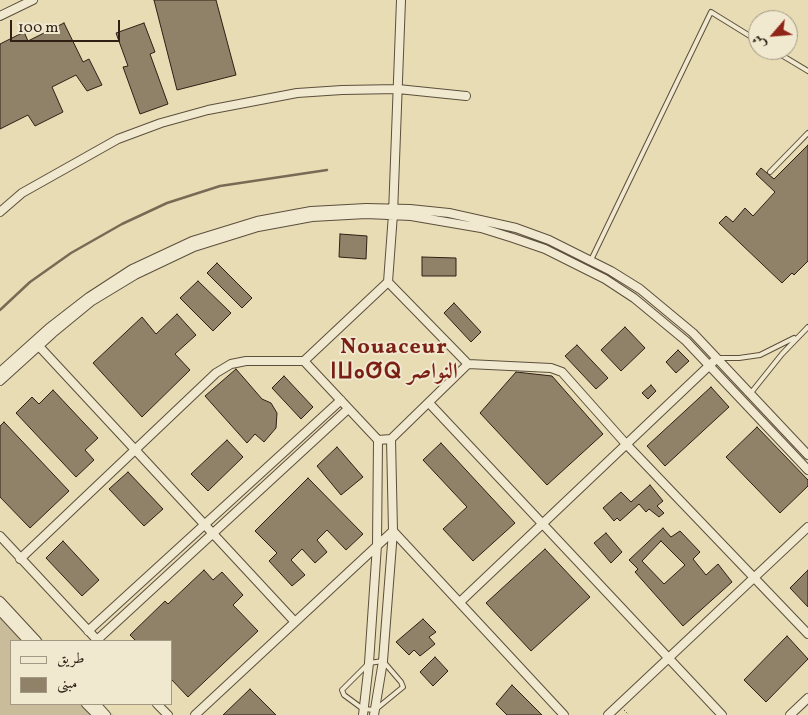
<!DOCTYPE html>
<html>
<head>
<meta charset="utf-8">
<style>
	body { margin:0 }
	#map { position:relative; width:808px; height:715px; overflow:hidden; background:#e8dcb5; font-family:Vollkorn,Amiri,serif }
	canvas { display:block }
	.legend { position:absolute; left:10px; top:640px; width:162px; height:65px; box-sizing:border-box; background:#f0e8cf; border:1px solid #a29884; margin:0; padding:6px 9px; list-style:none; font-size:15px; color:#2e2014 }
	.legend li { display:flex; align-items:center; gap:10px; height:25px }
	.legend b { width:25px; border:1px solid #a29884 }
	.north { position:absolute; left:748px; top:10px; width:50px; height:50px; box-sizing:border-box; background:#f0e8cf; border:1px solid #a29884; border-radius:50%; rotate:243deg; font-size:14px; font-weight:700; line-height:20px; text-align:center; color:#2e2014 }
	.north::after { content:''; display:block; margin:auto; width:18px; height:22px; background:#8f2418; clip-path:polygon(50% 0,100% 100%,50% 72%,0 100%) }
	.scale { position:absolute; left:10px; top:20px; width:110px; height:22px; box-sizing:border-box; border:2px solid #2e2014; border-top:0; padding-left:6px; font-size:15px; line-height:18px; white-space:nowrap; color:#2e2014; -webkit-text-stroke:4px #f0e8cf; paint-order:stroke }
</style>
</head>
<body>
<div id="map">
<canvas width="808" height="715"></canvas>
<ul class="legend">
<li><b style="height:6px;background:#f0e8cf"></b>طريق</li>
<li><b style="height:14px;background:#8f8268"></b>مبنى</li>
</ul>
<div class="north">ش</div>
<div class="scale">100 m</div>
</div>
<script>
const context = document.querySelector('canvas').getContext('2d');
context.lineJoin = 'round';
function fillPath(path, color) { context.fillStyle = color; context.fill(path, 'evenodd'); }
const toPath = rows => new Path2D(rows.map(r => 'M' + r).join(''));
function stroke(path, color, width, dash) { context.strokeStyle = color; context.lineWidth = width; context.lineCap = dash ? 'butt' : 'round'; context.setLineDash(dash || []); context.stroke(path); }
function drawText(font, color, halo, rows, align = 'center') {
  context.font = font + ' Vollkorn,Amiri,"Noto Sans Tifinagh",serif'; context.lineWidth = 4; context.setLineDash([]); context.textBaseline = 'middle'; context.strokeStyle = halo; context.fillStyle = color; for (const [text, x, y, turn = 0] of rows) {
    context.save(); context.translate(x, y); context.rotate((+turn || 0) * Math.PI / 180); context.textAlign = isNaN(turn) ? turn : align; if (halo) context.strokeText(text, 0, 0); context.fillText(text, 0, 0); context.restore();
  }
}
const green = toPath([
	[0,594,44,641,11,641,11,704,103,704,113,715,0,715]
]);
const stream = toPath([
	[0,310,30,282,71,253,122,224,167,203,220,186,327,170]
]);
const building = toPath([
	[154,0,216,0,236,75,177,90,154,0],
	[64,23,83,62,89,59,102,85,87,91,76,75,52,87,63,112,35,126,28,115,0,129,0,44,24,32,28,41,64,23],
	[144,23,155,52,150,54,168,104,140,114,123,67,128,66,116,33,144,23],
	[808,145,808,261,794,275,792,273,782,283,719,223,726,216,733,222,745,208,753,216,775,192,756,174,761,168,774,179,808,145],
	[340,234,367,236,366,259,339,257,340,234],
	[422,257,456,258,456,276,422,276,422,257],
	[217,263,252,298,242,308,207,273,217,263],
	[198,281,231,313,213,331,180,298,198,281],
	[454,303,481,332,471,342,444,313,454,303],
	[177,314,196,335,175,354,190,370,142,417,93,363,142,317,156,334,177,314],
	[625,327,645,348,621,371,601,350,625,327],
	[577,345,608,378,596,389,565,356,577,345],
	[678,350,689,361,676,373,666,362,678,350],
	[236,369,262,399,271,403,277,413,276,428,264,442,255,434,247,443,205,396,236,369],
	[516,372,552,376,603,434,547,485,480,413,516,372],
	[284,376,313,407,301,419,272,388,284,376],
	[651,385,656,391,648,399,642,393,651,385],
	[711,387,729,407,665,466,647,446,711,387],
	[53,390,98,438,85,450,94,460,76,477,16,413,32,397,39,404,53,390],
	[4,422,69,491,30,528,0,497,0,426,4,422],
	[757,427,808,480,808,486,780,513,726,457,757,427],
	[227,440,243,457,208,491,191,474,227,440],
	[441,443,515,523,473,561,443,529,467,507,423,460,441,443],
	[337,447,363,477,341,495,317,466,337,447],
	[128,472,163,509,144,526,109,489,128,472],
	[308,478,363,534,346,550,327,530,317,540,327,552,315,563,302,549,291,560,305,575,292,586,269,561,277,553,255,531,308,478],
	[650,485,663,501,657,506,664,513,659,517,649,509,646,512,639,504,620,521,617,518,614,521,603,508,621,492,631,502,650,485],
	[663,528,671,537,680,531,700,552,693,559,706,575,718,564,732,582,683,626,635,572,638,569,629,560,663,528],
	[661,541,685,565,664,584,642,561,661,541],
	[606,533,622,552,611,563,594,543,606,533],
	[63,541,99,580,82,596,46,558,63,541],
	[545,549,590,597,531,651,486,603,545,549],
	[204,570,213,580,222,572,243,595,233,605,258,631,188,697,171,679,171,641,136,641,130,635,165,601,168,604,204,570],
	[808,570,808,607,790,588,808,570],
	[423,619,436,632,429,637,435,644,420,656,414,650,409,655,396,642,423,619],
	[787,636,808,659,766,702,744,680,787,636],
	[435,657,448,671,433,686,420,672,435,657],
	[512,685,542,715,507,715,496,704,512,685],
	[250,689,276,715,223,715,250,689]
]);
const path = toPath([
	[624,710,629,715]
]);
const lane = toPath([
	[773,50,808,71],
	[770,172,808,133],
	[591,260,711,12,758,41],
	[718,358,739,358,760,355,794,338],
	[750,394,782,354,808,327],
	[383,661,401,682,403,687,375,710,363,709,344,695,342,690,369,663,383,661]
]);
const street = toPath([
	[0,16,33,0],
	[0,212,22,193,118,139,161,123,208,110,297,93,342,90,398,89,466,96],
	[388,282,468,364,551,368,562,372,626,444,808,634],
	[36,343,295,622],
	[304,361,378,440,377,545,369,663,363,715],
	[0,372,49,328,89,297,132,269,192,241,257,221,311,211,366,208,410,209,449,213,516,228,549,240,611,271,640,289,693,333,808,455],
	[0,381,53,333,92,301,135,275,194,247,258,227,312,217,366,214,411,216,481,228,513,238,545,249,605,279,634,298,686,341,808,470],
	[429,403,722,715],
	[378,440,391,439,468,364],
	[0,536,98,641],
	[20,559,216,373,231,364,246,361,304,361,388,282,393,214,401,0],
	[0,601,37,641],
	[460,602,713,362],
	[0,611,28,641],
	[88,631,341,400],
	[97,640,348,409],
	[86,704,97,715],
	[96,704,106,715],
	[157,704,168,715],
	[195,715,393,531,564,715],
	[374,715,383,661,393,531,391,439],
	[608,715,808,527],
	[790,715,808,698]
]);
const districtNames = [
	["Nouaceur",394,349],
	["ⵏⵡⴰⵚⵕ النواصر",394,374]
];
fillPath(green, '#c8bc9a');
stroke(stream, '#786a54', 2.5);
fillPath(building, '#8f8268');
stroke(building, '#2e2014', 1);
stroke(lane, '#5c4f3c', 6);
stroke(street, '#5c4f3c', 10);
stroke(path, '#2e2014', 1, [1, 2.5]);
stroke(lane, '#f0e8cf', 4);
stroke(street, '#f0e8cf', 8);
context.letterSpacing = '1px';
drawText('bold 22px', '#7a1f14', '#f0e8cf', districtNames);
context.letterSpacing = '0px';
</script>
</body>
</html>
